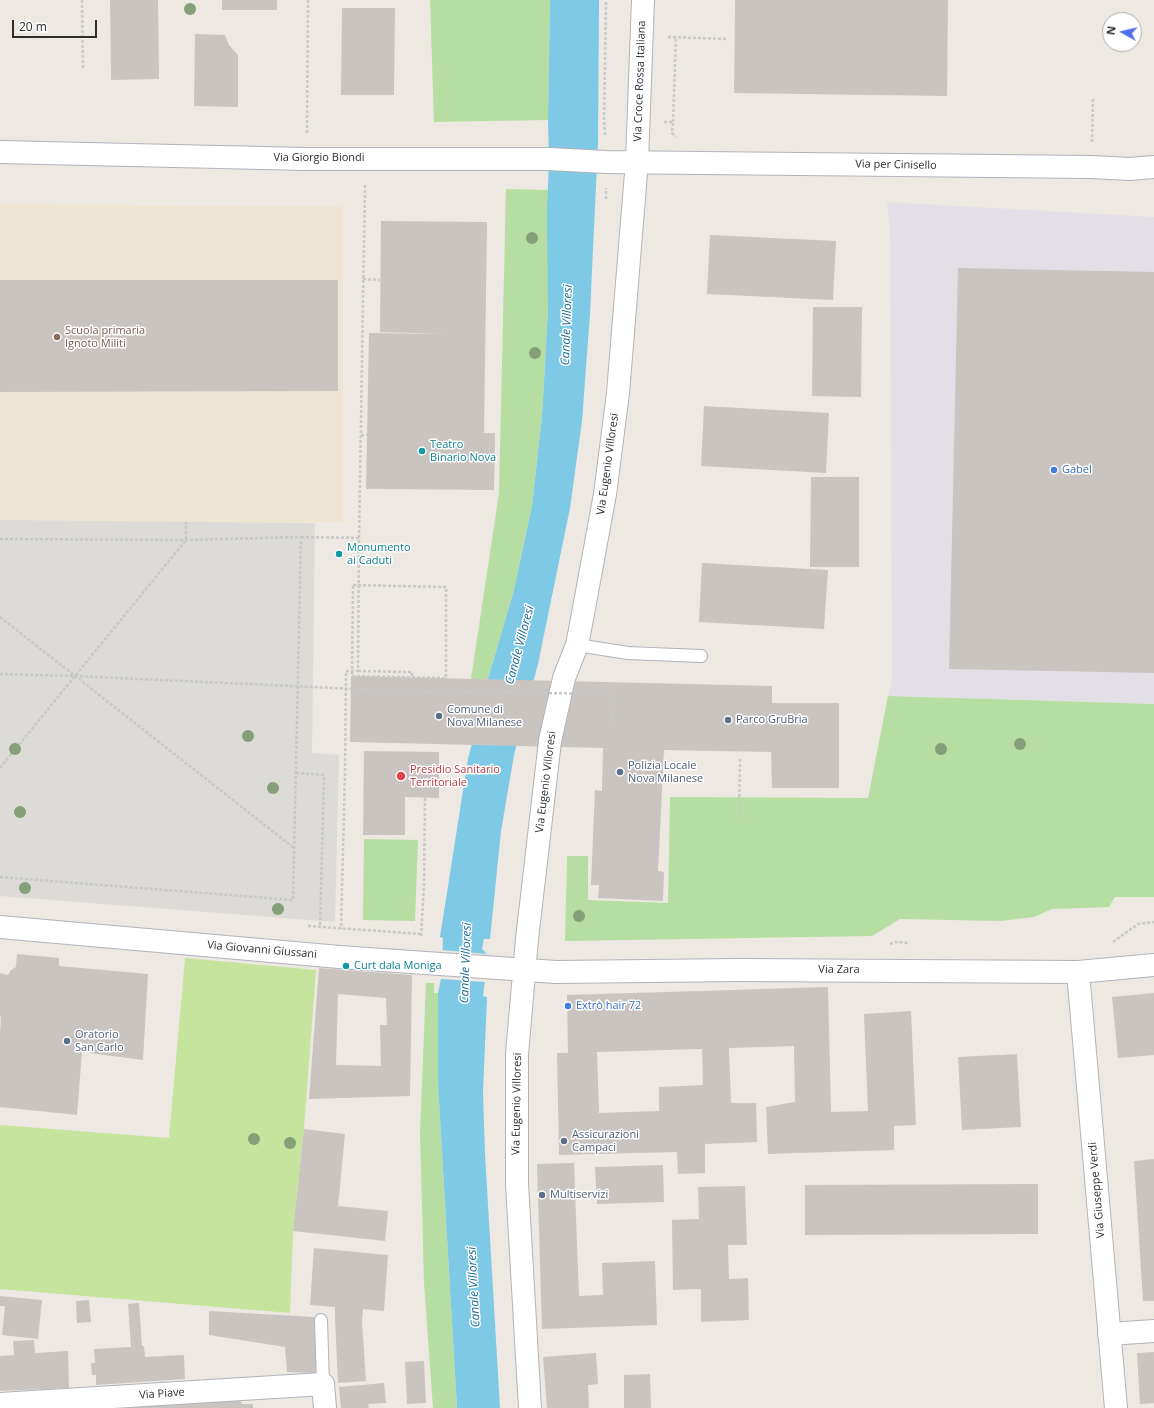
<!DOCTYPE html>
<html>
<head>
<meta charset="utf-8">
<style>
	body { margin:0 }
	#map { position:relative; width:1154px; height:1408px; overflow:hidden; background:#ede8e1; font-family:"Open Sans",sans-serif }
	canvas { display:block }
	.north { position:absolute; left:1102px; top:12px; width:40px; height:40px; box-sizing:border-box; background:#fff; border:1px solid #ababab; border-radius:50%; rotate:278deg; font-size:11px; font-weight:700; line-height:16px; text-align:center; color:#2d2d2d }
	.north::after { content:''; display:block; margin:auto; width:14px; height:18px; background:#506dea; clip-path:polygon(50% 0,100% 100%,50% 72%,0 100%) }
	.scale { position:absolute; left:12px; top:20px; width:85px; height:18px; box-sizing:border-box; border:2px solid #2d2d2d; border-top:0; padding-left:5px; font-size:12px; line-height:14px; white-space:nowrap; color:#2d2d2d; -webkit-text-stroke:3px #fff; paint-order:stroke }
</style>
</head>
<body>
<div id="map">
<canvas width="1154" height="1408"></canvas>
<div class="north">N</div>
<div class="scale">20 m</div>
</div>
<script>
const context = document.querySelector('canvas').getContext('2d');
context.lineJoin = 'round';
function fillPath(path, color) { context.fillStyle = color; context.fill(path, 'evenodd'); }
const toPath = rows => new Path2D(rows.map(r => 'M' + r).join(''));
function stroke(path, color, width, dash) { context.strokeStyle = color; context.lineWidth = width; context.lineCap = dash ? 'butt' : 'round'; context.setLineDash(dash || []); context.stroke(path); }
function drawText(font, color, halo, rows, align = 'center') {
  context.font = font + ' "Open Sans",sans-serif'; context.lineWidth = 3; context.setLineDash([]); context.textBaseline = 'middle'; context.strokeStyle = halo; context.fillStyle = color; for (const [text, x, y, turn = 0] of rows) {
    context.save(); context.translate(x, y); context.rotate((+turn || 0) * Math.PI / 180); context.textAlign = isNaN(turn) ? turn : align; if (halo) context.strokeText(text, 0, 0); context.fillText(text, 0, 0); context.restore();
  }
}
const industrial = toPath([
	[887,202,1154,217,1154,704,888,696,892,681,890,233]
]);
const education = toPath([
	[0,204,343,207,343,522,186,522,0,520]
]);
const green = toPath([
	[430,0,550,0,548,120,434,122],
	[506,189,548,190,548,311,542,416,532,506,514,590,488,679,471,679,499,493],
	[888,696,1154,704,1154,897,1115,897,1109,907,1052,909,1034,917,1000,921,900,919,872,936,565,941,567,856,588,856,588,900,668,903,670,797,868,798],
	[364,839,418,840,415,921,363,920],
	[426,983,434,983,434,993,438,993,438,1083,457,1408,433,1408,424,1283,420,1132]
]);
const pitch = toPath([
	[185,958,316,970,304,1129,293,1231,290,1313,0,1289,0,1125,169,1138]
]);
const plaza = toPath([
	[0,520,315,523,312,753,339,755,335,922,0,896]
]);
const water = toPath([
	[550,0,599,0,598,142,590,314,582,421,570,508,538,664,514,755,501,831,490,939,484,939,482,949,487,954,488,957,483,996,487,997,483,1093,485,1154,500,1408,457,1408,438,1083,438,993,441,979,443,938,440,937,468,759,488,679,514,590,532,506,542,416,548,311,547,211,549,159,548,120]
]);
const pier = toPath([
	[442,950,487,954,485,982,441,979]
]);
const building = toPath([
	[110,0,158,0,159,79,111,80],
	[222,0,277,0,277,10,222,10],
	[735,0,948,0,947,96,734,93],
	[342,8,395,8,394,95,341,95],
	[195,34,225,35,229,45,238,55,238,107,194,106],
	[381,221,487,222,484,433,495,433,494,490,366,489,369,333,445,334,380,332],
	[710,235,836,241,833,300,707,294],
	[958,268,1154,272,1154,673,949,669],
	[0,280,338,280,338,391,0,392],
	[813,307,862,307,861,397,812,396],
	[704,406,829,413,826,473,701,466],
	[811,477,859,477,859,567,810,567],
	[702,563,828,570,824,629,699,622],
	[351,676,772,686,772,703,839,703,839,788,772,788,771,752,664,750,658,871,664,872,663,901,598,898,599,885,591,885,595,790,602,791,603,748,350,742],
	[364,751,439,752,439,798,405,797,405,835,363,835],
	[17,954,59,958,59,966,148,974,143,1060,82,1052,77,1115,0,1107,0,1033,1,1017,0,1016,0,973,8,975,11,970,16,967],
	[319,968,412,975,410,1096,309,1099],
	[338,994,386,998,387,1025,380,1025,381,1066,336,1065],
	[828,987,831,1112,868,1111,864,1014,911,1011,916,1125,894,1126,894,1150,768,1154,766,1107,795,1102,794,1046,729,1048,731,1103,756,1103,757,1142,705,1144,705,1173,678,1174,677,1152,559,1155,557,1053,568,1053,567,995],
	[702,1049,703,1085,659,1087,659,1111,599,1113,597,1052],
	[1154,993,1154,1055,1118,1058,1112,997],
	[1017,1054,1021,1127,962,1130,958,1057],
	[304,1129,345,1134,338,1206,388,1211,385,1241,293,1231],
	[1154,1159,1154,1301,1143,1301,1134,1161],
	[574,1163,579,1296,603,1295,602,1263,655,1261,657,1325,542,1329,537,1164],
	[663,1165,664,1202,597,1204,595,1167],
	[1038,1184,1038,1234,805,1235,805,1185],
	[745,1186,747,1245,728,1245,729,1279,748,1278,749,1320,701,1322,701,1289,673,1290,672,1220,699,1219,698,1187],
	[314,1248,388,1255,384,1311,363,1309,362,1322,366,1381,338,1383,335,1319,335,1307,310,1305],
	[0,1296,42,1300,38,1339,2,1335,5,1306,0,1306],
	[89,1300,91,1322,77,1323,76,1301],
	[139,1303,142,1346,144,1346,145,1357,184,1355,185,1379,96,1385,96,1375,92,1375,91,1363,95,1363,94,1349,131,1347,128,1304],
	[209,1311,314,1317,317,1373,287,1372,285,1347,209,1335],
	[34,1340,35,1353,68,1351,69,1388,0,1391,0,1356,14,1355,13,1341],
	[1154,1352,1154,1403,1140,1404,1137,1353],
	[596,1353,598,1384,588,1385,589,1408,547,1408,543,1357],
	[424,1361,426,1403,407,1404,405,1362],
	[650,1374,651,1408,624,1408,624,1375],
	[384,1383,386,1403,368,1404,369,1408,341,1408,339,1387],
	[239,1399,242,1404,253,1404,253,1408,116,1408,116,1407]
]);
const path = toPath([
	[82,0,83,69],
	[668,37,728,39],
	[664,122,673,122,672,133,676,137],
	[673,122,676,37],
	[307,133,308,0],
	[605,135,604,120,606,0],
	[1092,142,1093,98],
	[606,199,606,188],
	[363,279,380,280],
	[361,435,367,435],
	[301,537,359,538,358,671,346,671,345,771,341,929],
	[359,538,365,185],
	[0,539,186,540,301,537,293,900,0,877],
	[353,585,446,587,446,678,352,676,353,585],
	[0,617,294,848],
	[358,671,412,672,412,678],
	[0,674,75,676,399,691],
	[0,768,186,540,186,522],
	[296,773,324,775,320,927],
	[739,817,740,758],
	[308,926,421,934],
	[421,936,424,885,425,798],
	[1113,942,1138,924,1154,922],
	[890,944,895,942,909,943]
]);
const service = toPath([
	[577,645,628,653,701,656],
	[321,1320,323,1384]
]);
const minor = toPath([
	[0,152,306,159,549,159,606,162,1091,167,1130,169,1154,167],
	[0,927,339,957,556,972,739,970,1078,972,1154,965],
	[1078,972,1116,1408],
	[1109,1334,1154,1331],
	[0,1404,323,1384,325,1408],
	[530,1408,517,1184,517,1054,527,939,550,741,564,678,577,645,582,619,605,494,618,393,637,161,643,0]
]);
const pathBridge = toPath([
	[399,691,611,694,611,726]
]);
const trees = [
	[190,9],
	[532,238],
	[535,353],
	[248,736],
	[1020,744],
	[15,749],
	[941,749],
	[273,788],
	[20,812],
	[25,888],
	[278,909],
	[579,916],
	[254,1139],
	[290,1143]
];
const markers = [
	[57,337,4,"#8d6e63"],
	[422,451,4,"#0f9aa8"],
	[1054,470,4,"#3f7fe0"],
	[339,554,4,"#0f9aa8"],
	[439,716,4,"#5c6f8a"],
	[728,720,4,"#5c6f8a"],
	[620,772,4,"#5c6f8a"],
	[401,776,5,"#e0444e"],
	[346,966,4,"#0f9aa8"],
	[568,1006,4,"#3f7fe0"],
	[67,1041,4,"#5c6f8a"],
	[564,1141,4,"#5c6f8a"],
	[542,1195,4,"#5c6f8a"]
];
const streetNames = [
	["Via Croce Rossa Italiana",640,81,-88],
	["Via Giorgio Biondi",319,158],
	["Via per Cinisello",896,165,1],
	["Via Eugenio Villoresi",608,464,-82],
	["Via Eugenio Villoresi",546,782,-83],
	["Via Giovanni Giussani",262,950,5],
	["Via Zara",839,970],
	["Via Eugenio Villoresi",517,1104,-89],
	["Via Giuseppe Verdi",1097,1190,-95],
	["Via Piave",162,1394,-4]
];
const educationNames = [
	["Scuola primaria",65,331],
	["Ignoto Militi",65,344]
];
const cultureNames = [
	["Teatro",430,445],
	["Binario Nova",430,458],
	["Monumento",347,548],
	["ai Caduti",347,561],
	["Curt dala Moniga",354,966]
];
const shopNames = [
	["Gabel",1062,470],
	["Extrò hair 72",576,1006]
];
const serviceNames = [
	["Comune di",447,710],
	["Nova Milanese",447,723],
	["Parco GruBrìa",736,720],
	["Polizia Locale",628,766],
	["Nova Milanese",628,779],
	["Oratorio",75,1035],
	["San Carlo",75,1048],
	["Assicurazioni",572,1135],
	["Campaci",572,1148],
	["Multiservizi",550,1195]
];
const healthNames = [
	["Presidio Sanitario",410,770],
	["Territoriale",410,783]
];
const waterNames = [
	["Canale Villoresi",567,325,-88],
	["Canale Villoresi",520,645,-75],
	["Canale Villoresi",466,963,-88],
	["Canale Villoresi",474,1287,-93]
];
fillPath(industrial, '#e2e0e6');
fillPath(education, '#ede4d2');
fillPath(green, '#b7dea2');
fillPath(pitch, '#c7e49f');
fillPath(plaza, '#dddbd7');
fillPath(water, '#7ec9e5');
fillPath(pier, '#ede8e1');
fillPath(building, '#c9c4c0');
stroke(service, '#b1b3bc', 14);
stroke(minor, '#b1b3bc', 24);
stroke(path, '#c8c8c8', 2.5, [3, 2]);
stroke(service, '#fff', 12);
stroke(minor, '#fff', 22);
stroke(pathBridge, '#c8c8c8', 2.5, [3, 2]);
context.fillStyle = '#85a078';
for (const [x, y] of trees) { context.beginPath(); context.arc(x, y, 6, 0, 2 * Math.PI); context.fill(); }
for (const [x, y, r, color] of markers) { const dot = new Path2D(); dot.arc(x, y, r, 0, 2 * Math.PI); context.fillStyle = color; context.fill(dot); stroke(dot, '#fff', 1.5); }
drawText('11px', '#2d2d2d', '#fff', streetNames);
drawText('11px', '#785e54', '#fff', educationNames, 'left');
drawText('11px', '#0d838f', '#fff', cultureNames, 'left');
drawText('11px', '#366cbe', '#fff', shopNames, 'left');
drawText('11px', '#4e5e75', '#fff', serviceNames, 'left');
drawText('11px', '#be3a42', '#fff', healthNames, 'left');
drawText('italic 12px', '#1a6a94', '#fff', waterNames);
</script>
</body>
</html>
